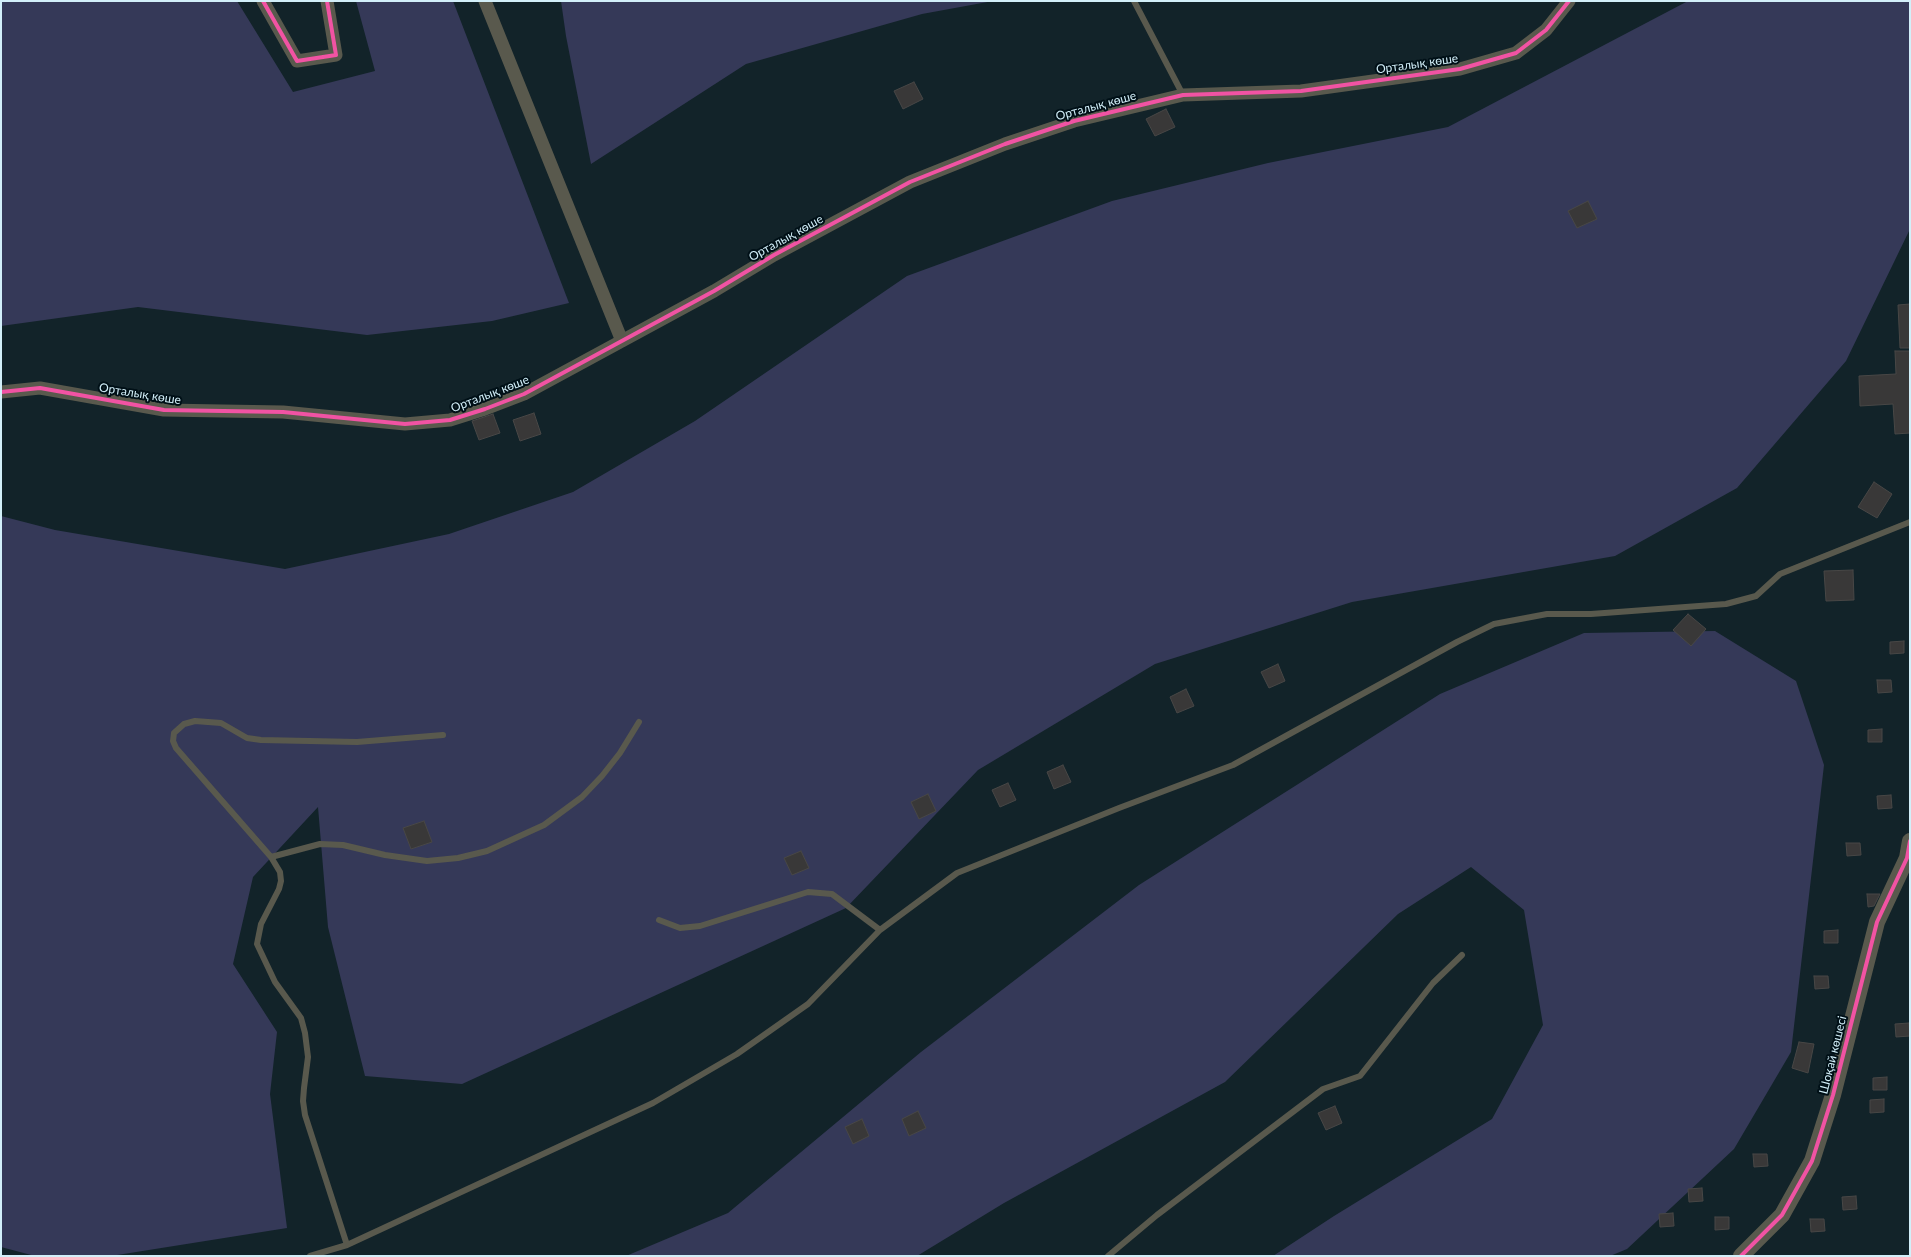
<!DOCTYPE html>
<html>
<head>
<meta charset="utf-8">
<style>
	body { margin:0 }
	#map { position:relative; width:1911px; height:1257px; overflow:hidden; background:#122329; font-family:Lato,sans-serif }
	canvas { display:block }
	.frame { position:absolute; inset:0; border:2px solid #d2eff9; pointer-events:none }
</style>
</head>
<body>
<div id="map">
<canvas width="1911" height="1257"></canvas>
<div class="frame"></div>
</div>
<script>
const context = document.querySelector('canvas').getContext('2d');
context.lineJoin = 'round';
function fillPath(path, color) { context.fillStyle = color; context.fill(path, 'evenodd'); }
const toPath = rows => new Path2D(rows.map(r => 'M' + r).join(''));
function stroke(path, color, width, dash) { context.strokeStyle = color; context.lineWidth = width; context.lineCap = dash ? 'butt' : 'round'; context.setLineDash(dash || []); context.stroke(path); }
function drawText(font, color, halo, rows, align = 'center') {
  context.font = font + ' Lato,sans-serif'; context.lineWidth = 4; context.setLineDash([]); context.textBaseline = 'middle'; context.strokeStyle = halo; context.fillStyle = color; for (const [text, x, y, turn = 0] of rows) {
    context.save(); context.translate(x, y); context.rotate((+turn || 0) * Math.PI / 180); context.textAlign = isNaN(turn) ? turn : align; if (halo) context.strokeText(text, 0, 0); context.fillText(text, 0, 0); context.restore();
  }
}
const green = toPath([
	[1,1,237,1,293,92,375,71,356,1,453,1,569,303,492,321,367,335,138,307,1,326],
	[561,1,993,1,922,14,746,64,591,164,566,36],
	[1688,1,1910,1,1910,229,1846,361,1737,488,1615,556,1352,602,1155,664,978,770,846,908,462,1084,365,1076,328,927,318,807,253,877,233,964,277,1032,270,1094,287,1228,111,1256,35,1256,1,1247,1,516,55,530,285,569,449,534,573,492,695,421,907,276,1112,201,1268,163,1448,127],
	[1715,631,1796,681,1824,765,1791,1052,1734,1149,1627,1249,1610,1256,1273,1256,1334,1216,1492,1119,1543,1025,1524,910,1471,867,1398,914,1225,1082,1004,1203,917,1256,626,1256,728,1213,921,1052,1139,885,1440,694,1584,633]
]);
const building = toPath([
	[914,82,923,99,903,109,894,91,914,82],
	[1166,109,1175,127,1155,136,1146,119,1166,109],
	[1588,201,1597,219,1577,228,1568,211,1588,201],
	[1910,304,1910,348,1900,348,1898,305,1910,304],
	[1895,351,1910,351,1910,433,1895,434,1893,404,1860,406,1859,376,1896,374,1895,351],
	[534,413,541,434,520,441,513,420,534,413],
	[493,414,500,433,479,440,472,421,493,414],
	[1874,482,1892,494,1877,518,1858,507,1874,482],
	[1853,570,1854,600,1826,601,1824,571,1853,570],
	[1688,614,1706,629,1691,646,1673,630,1688,614],
	[1904,641,1904,653,1890,654,1890,642,1904,641],
	[1278,664,1285,681,1269,688,1261,672,1278,664],
	[1877,680,1891,680,1892,692,1878,693,1877,680],
	[1186,689,1194,706,1177,713,1170,697,1186,689],
	[1882,729,1882,742,1868,742,1868,730,1882,729],
	[1063,765,1071,782,1054,789,1047,772,1063,765],
	[1008,783,1016,800,1000,807,992,790,1008,783],
	[928,794,936,811,919,819,911,802,928,794],
	[1891,795,1892,808,1878,809,1877,796,1891,795],
	[424,821,432,842,411,849,403,828,424,821],
	[1846,843,1860,843,1861,855,1847,856,1846,843],
	[801,851,809,868,792,875,784,858,801,851],
	[1867,894,1880,894,1874,906,1868,907,1867,894],
	[1838,930,1838,943,1824,943,1824,931,1838,930],
	[1814,976,1828,976,1829,988,1815,989,1814,976],
	[1909,1023,1910,1036,1896,1037,1895,1024,1909,1023],
	[1799,1042,1814,1044,1808,1073,1792,1068,1799,1042],
	[1887,1077,1887,1090,1873,1090,1873,1078,1887,1077],
	[1884,1099,1884,1112,1870,1113,1870,1100,1884,1099],
	[1335,1106,1342,1123,1326,1130,1318,1113,1335,1106],
	[918,1111,926,1128,909,1136,902,1119,918,1111],
	[862,1119,869,1136,853,1144,845,1127,862,1119],
	[1753,1154,1767,1154,1768,1166,1754,1167,1753,1154],
	[1702,1188,1703,1201,1689,1202,1688,1189,1702,1188],
	[1856,1196,1857,1209,1843,1210,1842,1197,1856,1196],
	[1673,1213,1674,1226,1660,1227,1659,1214,1673,1213],
	[1715,1217,1729,1217,1729,1229,1715,1230,1715,1217],
	[1810,1219,1824,1219,1825,1231,1811,1232,1810,1219]
]);
const service = toPath([
	[1134,1,1183,95],
	[271,857,320,844,343,845,385,855,427,861,458,858,487,851,544,825,582,797,602,776,620,753,639,722],
	[659,920,680,928,700,926,808,892,832,894,880,930],
	[347,1245,305,1115,303,1101,304,1088,308,1057,305,1033,301,1018,275,982,257,944,261,924,279,889,281,881,280,872,271,857,176,748,173,741,174,733,184,724,195,721,221,723,247,738,261,740,357,742,443,735],
	[310,1256,347,1245,653,1103,737,1054,808,1004,880,930,957,873,1119,808,1233,765,1457,642,1494,624,1547,614,1591,614,1726,604,1756,596,1780,574,1910,522],
	[1108,1256,1157,1215,1323,1089,1360,1076,1433,983,1462,955]
]);
const minor = toPath([
	[263,1,297,61,336,55,327,1],
	[485,1,622,341],
	[1,392,40,388,164,410,283,412,405,424,450,420,485,409,524,394,714,291,774,255,910,182,1005,144,1074,121,1183,95,1301,91,1460,69,1516,53,1546,30,1569,1]
]);
const tertiary = toPath([
	[1741,1256,1782,1215,1812,1161,1833,1095,1877,922,1907,858,1910,841]
]);
const cycleway = toPath([
	[263,1,297,61,336,55,327,1],
	[1,392,40,388,164,410,283,412,405,424,450,420,485,409,524,394,714,291,774,255,910,182,1005,144,1074,121,1183,95,1301,91,1460,69,1516,53,1546,30,1569,1],
	[1741,1256,1782,1215,1812,1161,1833,1095,1877,922,1907,858,1910,841]
]);
const streetNames = [
	["Орталық көше",1417,64,-8],
	["Орталық көше",1096,106,-15],
	["Орталық көше",786,238,-29],
	["Орталық көше",140,394,9],
	["Орталық көше",490,394,-21],
	["Шоқай көшесі",1833,1055,-76]
];
fillPath(green, '#353958');
fillPath(building, '#393838');
stroke(building, '#484746', 1);
stroke(service, '#59594d', 6);
stroke(minor, '#59594d', 13);
stroke(tertiary, '#59594d', 16);
stroke(cycleway, '#f153a3', 4);
drawText('12px', '#d2eff9', '#001017', streetNames);
</script>
</body>
</html>
